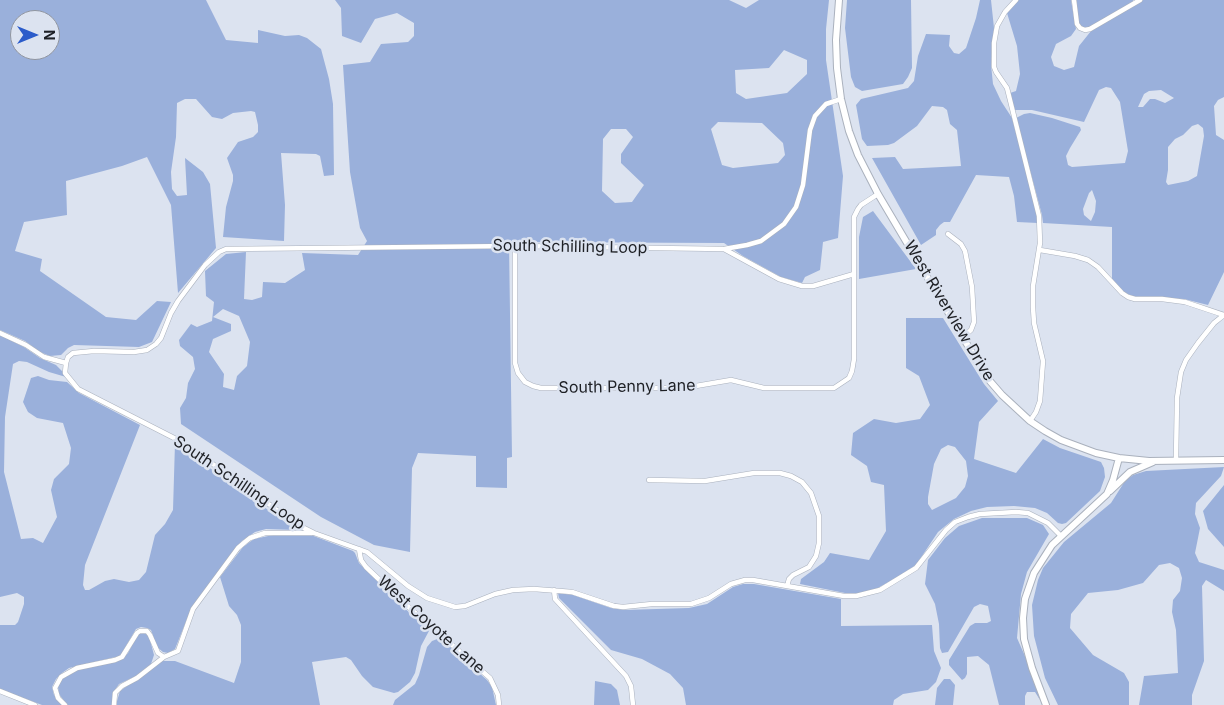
<!DOCTYPE html>
<html>
<head>
<meta charset="utf-8">
<style>
	body { margin:0 }
	#map { position:relative; width:1224px; height:705px; overflow:hidden; background:#dce3f0; font-family:Inter,sans-serif }
	canvas { display:block }
	.north { position:absolute; left:10px; top:10px; width:50px; height:50px; box-sizing:border-box; background:#dce3f0; border:1px solid #90959f; border-radius:50%; rotate:90deg; font-size:14px; font-weight:700; line-height:20px; text-align:center; color:#1e2025 }
	.north::after { content:''; display:block; margin:auto; width:18px; height:22px; background:#2c5cca; clip-path:polygon(50% 0,100% 100%,50% 72%,0 100%) }
</style>
</head>
<body>
<div id="map">
<canvas width="1224" height="705"></canvas>
<div class="north">N</div>
</div>
<script>
const context = document.querySelector('canvas').getContext('2d');
context.lineJoin = 'round';
function fillPath(path, color) { context.fillStyle = color; context.fill(path, 'evenodd'); }
const toPath = rows => new Path2D(rows.map(r => 'M' + r).join(''));
function stroke(path, color, width, dash) { context.strokeStyle = color; context.lineWidth = width; context.lineCap = dash ? 'butt' : 'round'; context.setLineDash(dash || []); context.stroke(path); }
function drawText(font, color, halo, rows, align = 'center') {
  context.font = font + ' Inter,sans-serif'; context.lineWidth = 5; context.setLineDash([]); context.textBaseline = 'middle'; context.strokeStyle = halo; context.fillStyle = color; for (const [text, x, y, turn = 0] of rows) {
    context.save(); context.translate(x, y); context.rotate((+turn || 0) * Math.PI / 180); context.textAlign = isNaN(turn) ? turn : align; if (halo) context.strokeText(text, 0, 0); context.fillText(text, 0, 0); context.restore();
  }
}
const green = toPath([
	[0,0,206,0,226,40,258,43,258,30,285,36,299,35,307,38,321,49,329,79,333,104,334,175,324,176,320,156,316,154,281,153,285,205,284,241,223,237,226,207,233,181,233,175,227,158,238,142,253,137,258,132,258,125,255,112,251,111,233,113,222,119,212,117,196,99,185,99,177,103,176,137,171,172,172,189,177,196,187,195,185,158,203,172,210,184,216,248,178,293,171,205,147,157,122,166,66,181,67,215,24,222,15,251,42,259,40,271,106,317,136,320,157,301,171,302,152,342,139,347,74,345,68,348,61,355,50,356,40,352,25,341,0,330],
	[20,20,50,20,50,50,20,50],
	[335,0,729,0,746,8,759,0,829,0,826,29,826,60,843,176,838,238,823,242,820,270,805,277,802,283,781,277,743,256,724,243,509,242,512,457,507,458,507,488,476,487,476,456,418,453,412,468,410,552,374,545,321,517,181,424,180,408,186,398,188,383,195,369,193,357,180,346,179,340,191,324,197,327,212,321,214,302,206,296,205,271,226,254,246,252,244,299,252,300,262,297,263,282,285,283,305,270,302,253,358,255,367,241,360,228,350,172,343,65,370,62,381,44,408,42,414,36,414,23,397,13,375,19,361,43,342,36,341,8],
	[784,50,807,60,807,74,787,93,746,99,736,93,735,70,769,68],
	[718,122,762,123,783,143,785,155,778,163,733,168,722,165,711,129],
	[611,129,626,129,633,137,621,154,621,163,644,185,632,202,615,203,602,191,603,139],
	[223,309,239,316,250,342,247,366,237,376,234,390,223,387,224,374,209,352,213,339,231,331,231,324,213,317],
	[847,0,911,0,912,68,908,77,903,84,862,91,855,87,851,77,845,28],
	[980,0,991,0,994,28,991,65,993,84,1001,101,1012,118,1037,214,1038,223,1017,222,1014,196,1009,177,976,175,950,222,944,222,940,225,936,230,936,235,921,245,872,158,895,157,903,169,961,166,957,130,950,124,947,110,943,107,932,106,917,126,894,143,888,145,867,146,862,139,856,105,861,99,908,88,914,81,918,56,926,34,950,35,949,46,954,53,959,54,966,48,976,18],
	[1018,0,1071,0,1076,29,1071,36,1056,44,1051,57,1054,66,1064,70,1074,67,1079,46,1091,31,1143,0,1224,0,1224,97,1218,100,1214,106,1216,135,1224,140,1224,272,1208,305,1184,299,1135,297,1123,292,1112,279,1112,227,1043,223,1042,215,1016,118,1024,114,1030,113,1052,118,1080,127,1081,130,1070,148,1066,156,1068,165,1072,167,1125,163,1128,151,1120,102,1111,88,1106,87,1099,90,1084,122,1032,110,1015,110,1010,93,1016,91,1020,74,1017,46,1007,13],
	[1161,90,1174,98,1165,103,1155,99,1150,99,1143,107,1138,107,1144,94,1149,91],
	[1198,124,1203,128,1204,136,1197,176,1188,181,1168,185,1166,182,1168,170,1168,147,1175,139,1183,135,1192,126],
	[1092,190,1096,201,1095,212,1091,221,1084,215,1083,209,1089,193],
	[1075,0,1133,0,1133,2,1090,28,1085,28,1082,27,1079,23],
	[873,211,916,269,859,279,859,237,863,217],
	[906,318,943,318,984,384,998,401,979,422,974,459,1016,473,1043,439,1060,448,1101,462,1104,468,1105,477,1100,491,1066,523,1062,524,1058,523,1047,513,1035,508,1014,506,987,507,971,511,954,519,938,532,916,565,896,578,876,589,862,593,845,593,800,584,801,579,824,562,830,553,869,560,886,531,884,485,871,482,867,466,851,455,853,433,874,419,896,423,920,419,930,405,919,376,906,368],
	[948,445,955,447,966,461,968,476,965,487,956,498,932,510,928,504,928,497,934,464,941,449],
	[0,335,24,347,40,358,56,365,63,372,66,377,49,372,27,362,19,361,13,364,5,417,4,472,21,539,33,538,43,543,57,517,51,490,54,479,69,464,71,448,63,423,37,418,28,412,23,402,31,378,38,376,49,380,67,382,79,393,140,425,85,565,83,585,85,590,89,590,105,581,114,579,129,582,139,580,146,572,155,535,165,524,173,510,175,443,296,530,266,529,255,532,242,541,191,609,175,649,168,653,163,652,157,647,151,630,147,628,141,627,136,629,120,656,77,666,69,668,62,673,56,679,52,687,54,695,62,705,42,705,0,689,0,625,15,625,18,622,24,604,24,597,17,593,0,597],
	[1224,467,1221,476,1196,503,1195,514,1200,528,1195,553,1199,562,1224,570,1224,591,1206,580,1202,586,1204,661,1192,695,1192,705,1139,705,1144,676,1178,673,1176,630,1172,612,1173,600,1180,591,1182,578,1179,568,1170,563,1159,565,1143,583,1118,590,1088,593,1071,614,1070,628,1093,655,1124,673,1129,682,1129,705,1058,705,1045,678,1034,636,1032,605,1038,580,1043,568,1064,542,1111,503,1125,481,1133,475,1146,471],
	[1224,485,1224,547,1208,529,1203,511],
	[982,518,1027,518,1043,525,1049,534,1027,572,1021,594,1017,638,1028,663,1040,700,1035,692,1027,692,1025,696,1025,705,999,705,989,665,978,656,967,657,967,674,965,678,962,680,949,665,949,660,970,626,975,623,987,623,991,621,988,606,980,604,974,607,948,652,942,653,940,648,939,624,935,604,925,584,928,560,945,538,959,526],
	[273,535,311,535,353,551,355,553,359,563,404,608,430,629,421,646,415,673,410,682,398,692,394,693,373,687,362,676,351,660,346,657,312,662,320,705,117,705,117,701,120,691,162,661,175,661,234,683,241,662,241,625,237,615,229,606,220,577,243,547,254,539],
	[743,584,754,584,841,599,841,626,932,625,934,651,941,668,936,682,928,690,903,694,894,700,893,705,686,705,683,688,670,674,642,659,611,650,559,598,558,593,573,595,611,608,624,610,689,608,707,604,733,587],
	[144,633,149,636,154,655,151,664,136,676,119,684,113,693,112,705,67,705,59,694,58,687,62,679,77,670,122,659,128,653,138,634],
	[440,638,487,680,492,687,496,705,393,705,395,700,415,684,419,675,427,647,432,641],
	[944,679,950,679,955,685,953,705,935,705,937,688],
	[595,681,611,684,617,690,620,705,594,705]
]);
const street = toPath([
	[1016,0,1005,12,997,26,994,43,994,67,996,72,1007,88,1039,216,1040,243,1033,286,1033,307,1034,323,1043,361,1040,401,1036,412,1030,421],
	[1074,0,1077,24,1080,28,1085,30,1090,29,1140,0],
	[841,99,826,104,815,116,810,130,803,185,796,207,784,224,761,241,747,245,724,249,515,246,226,249,219,252,205,265,178,301,171,313,161,338,156,344,147,350,134,352,94,351,73,353,68,357,66,363,65,373,78,389,176,439,210,462,298,525,314,533,367,552,408,586,427,598,455,607,465,606,495,594,513,590,534,589,572,592,614,606,623,607,652,604,691,604,709,598,731,584,745,580,753,580,844,596,856,596,880,590,916,568,946,530,955,522,968,517,980,514,1016,512,1028,513,1048,523,1061,536],
	[948,234,961,244,965,251,972,287,974,322,971,330,963,337],
	[515,246,515,363,518,373,525,382,533,386,541,388,684,388,731,380,764,388,834,388,849,378,852,371,854,359,854,217,858,209,861,205,878,194],
	[724,249,779,279,802,286,813,286,854,274],
	[1040,250,1075,256,1088,260,1098,267,1122,293,1128,297,1135,299,1162,299,1185,302,1224,315],
	[0,333,26,345,44,357,66,363],
	[1176,460,1177,398,1181,372,1186,360,1198,343,1214,323,1224,315],
	[649,480,705,481,754,473,780,473,791,476,802,482,811,493,819,516,819,543,816,556,809,567,793,575,789,579,787,586],
	[359,549,361,560,366,567,404,603,490,678,498,695,499,705],
	[554,590,555,599,626,676,631,686,633,705],
	[0,691,35,705],
	[65,705,58,698,55,688,61,677,77,668,115,660,122,657,137,633,140,631,147,631,150,635,158,653,164,657],
	[114,705,115,693,122,686,137,678,164,657,178,651,193,609,238,548,245,542,250,538,265,533,312,533]
]);
const secondary = toPath([
	[839,0,836,40,837,68,841,99,849,131,858,155,878,194,974,356,989,380,1002,395,1030,421,1045,431,1061,440,1096,453,1119,458,1149,461,1224,460],
	[1110,491,1130,472,1153,462],
	[1046,705,1032,668,1024,639,1023,618,1025,599,1034,573,1052,545,1107,494,1113,480,1119,458]
]);
const streetNames = [
	["South Schilling Loop",570,247,1],
	["West Riverview Drive",949,311,59],
	["South Penny Lane",627,387,-1],
	["South Schilling Loop",239,483,34],
	["West Coyote Lane",431,625,42]
];
fillPath(green, '#9ab0db');
stroke(street, '#aab1bd', 5.5);
stroke(secondary, '#aab1bd', 8);
stroke(street, '#fff', 4.5);
stroke(secondary, '#fff', 6);
drawText('16px', '#1e2025', '#dce3f0', streetNames);
</script>
</body>
</html>
